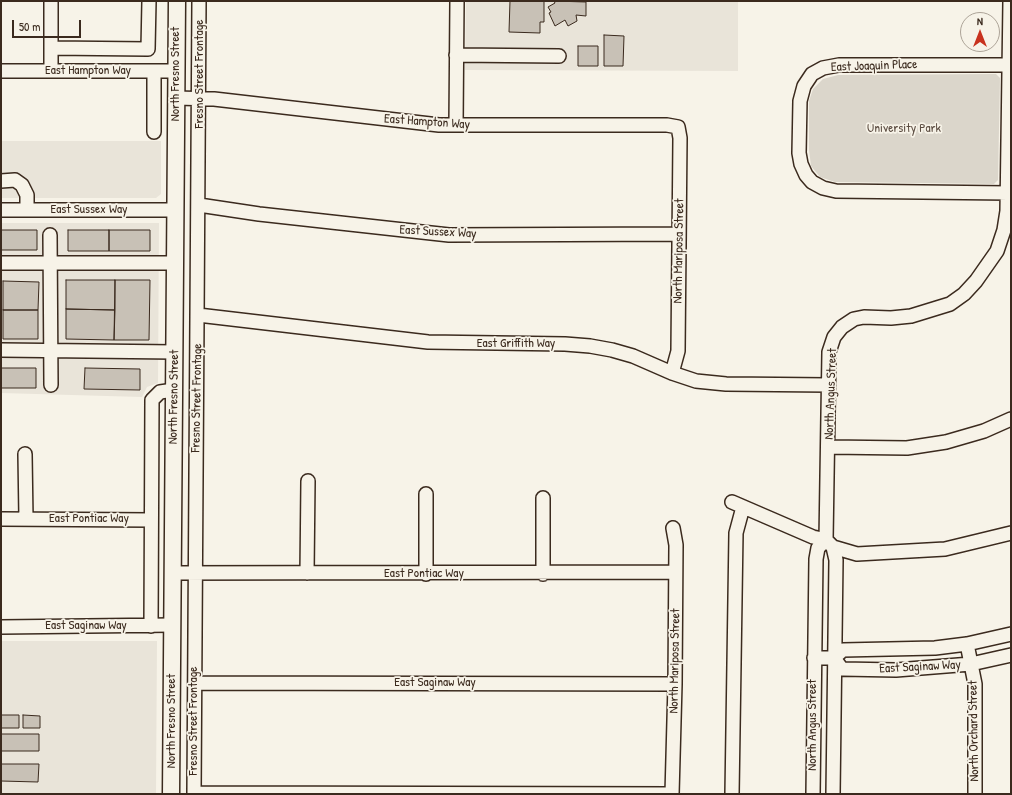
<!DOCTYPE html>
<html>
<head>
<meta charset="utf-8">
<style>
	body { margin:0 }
	#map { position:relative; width:1012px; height:795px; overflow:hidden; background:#f7f3e8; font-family:"Patrick Hand",sans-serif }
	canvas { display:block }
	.frame { position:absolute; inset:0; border:2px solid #3b2a1e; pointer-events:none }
	.north { position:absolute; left:960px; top:12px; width:40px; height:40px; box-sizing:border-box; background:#f7f3e8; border:1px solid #aca397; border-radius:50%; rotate:0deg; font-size:11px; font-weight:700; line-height:16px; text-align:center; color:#3b2a1e }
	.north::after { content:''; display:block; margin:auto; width:14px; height:18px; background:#c8321e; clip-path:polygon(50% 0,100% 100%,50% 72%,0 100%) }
	.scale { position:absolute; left:12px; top:20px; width:69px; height:18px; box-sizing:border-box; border:2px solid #3b2a1e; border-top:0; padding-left:5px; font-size:12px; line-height:14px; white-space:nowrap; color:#3b2a1e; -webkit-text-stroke:3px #f7f3e8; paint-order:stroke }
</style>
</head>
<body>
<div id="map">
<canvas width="1012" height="795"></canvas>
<div class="frame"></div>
<div class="north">N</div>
<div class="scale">50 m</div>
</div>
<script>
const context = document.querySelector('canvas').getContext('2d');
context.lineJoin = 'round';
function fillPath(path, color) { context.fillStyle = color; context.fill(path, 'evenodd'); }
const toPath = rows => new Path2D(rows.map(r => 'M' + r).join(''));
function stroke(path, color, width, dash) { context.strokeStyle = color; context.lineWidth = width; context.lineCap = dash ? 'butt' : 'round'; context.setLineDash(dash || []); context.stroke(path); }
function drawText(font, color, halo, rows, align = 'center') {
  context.font = font + ' "Patrick Hand",sans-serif'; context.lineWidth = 3.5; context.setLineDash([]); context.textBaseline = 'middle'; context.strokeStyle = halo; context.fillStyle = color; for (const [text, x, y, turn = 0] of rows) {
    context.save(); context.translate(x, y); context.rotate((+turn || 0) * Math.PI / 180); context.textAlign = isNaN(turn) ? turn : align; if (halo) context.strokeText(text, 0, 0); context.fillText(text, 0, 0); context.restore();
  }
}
const built = toPath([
	[466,1,738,1,738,71,465,70],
	[1,141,161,141,161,194,156,198,1,198],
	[1,223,159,223,158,383,147,387,142,397,1,393],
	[1,641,157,641,156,794,1,794]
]);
const green = toPath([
	[996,74,1000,78,998,180,994,184,835,182,820,177,811,166,809,150,809,101,813,89,823,79,838,75]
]);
const building = toPath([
	[510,1,544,1,544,22,540,22,540,33,509,32,510,1],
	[554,1,586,2,586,16,576,15,577,21,568,26,565,20,555,26,549,13,551,12,548,7,555,3,554,1],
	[604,35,624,36,623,66,604,66,604,35],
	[578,46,598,46,598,66,578,66,578,46],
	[1,230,37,230,37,250,1,250,1,230],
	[68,230,109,230,109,251,68,251,68,230],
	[109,230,150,230,150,251,109,251,109,230],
	[66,280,115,280,115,310,66,309,66,280],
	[115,280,150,280,149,340,114,340,115,280],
	[3,281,39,282,38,310,3,310,3,281],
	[66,309,115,310,114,340,66,339,66,309],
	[3,310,38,310,38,339,3,339,3,310],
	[1,368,36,368,36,388,1,388,1,368],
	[85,368,140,369,140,390,84,389,85,368],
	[1,715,19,715,19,728,1,728,1,715],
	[23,715,40,716,40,728,23,728,23,715],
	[1,734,39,734,39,751,1,751,1,734],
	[1,764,39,764,38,782,1,781,1,764]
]);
const minor = toPath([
	[51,48,148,49,149,1],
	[456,55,559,56],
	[1,71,176,71],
	[51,71,51,1],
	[154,71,154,132],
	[176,98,214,99,439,125,667,125,678,127,680,138,678,351,672,373],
	[456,125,457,1],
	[1,181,15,180,22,185,27,195,27,210],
	[1008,193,836,191,823,188,812,182,806,175,801,164,799,153,800,101,804,86,812,74,823,68,839,65,1008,65],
	[199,205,259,214,449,235,679,234],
	[1,210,176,210],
	[50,235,51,385],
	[1,263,176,263],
	[198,315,428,342,565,344,590,346,612,350,633,356,672,373,696,381,726,384,828,385],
	[1,350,175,352],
	[829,447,907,448,946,442,984,431,1011,419],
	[25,454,26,519],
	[732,502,813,537,826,540],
	[1,519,151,520],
	[826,540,833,547,836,560,833,794],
	[833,547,857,554,945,549,1011,533],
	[172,573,675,572],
	[307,573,308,481],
	[426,574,426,494],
	[543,574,543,498],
	[151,626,152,400,160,392,174,390],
	[1,627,172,625],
	[967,644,975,684,975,794],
	[814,658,834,658,843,650,935,648,967,644,1011,634],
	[834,658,842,669,896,670,971,664,1011,655],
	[195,683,675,684],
	[194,793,672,794],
	[194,794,199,1],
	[672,794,675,684,676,545,673,528],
	[732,794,736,533,743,507],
	[813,794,816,559,818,548,826,540,829,352,834,337,842,327,854,319,864,317,891,318,911,316,950,304,964,294,976,281,997,251,1004,230,1007,211,1010,1]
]);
const major = toPath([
	[171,794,177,1]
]);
const streetNames = [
	["East Joaquin Place",874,66,-2],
	["East Hampton Way",88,71],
	["North Fresno Street",176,74,-90],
	["Fresno Street Frontage",200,74,-90],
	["East Hampton Way",427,122,4],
	["East Sussex Way",89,210],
	["East Sussex Way",438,232,3],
	["North Mariposa Street",679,251,-89],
	["East Griffith Way",516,344],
	["North Angus Street",831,394,-88],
	["North Fresno Street",174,397,-89],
	["Fresno Street Frontage",197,398,-89],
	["East Pontiac Way",89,519],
	["East Pontiac Way",424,574],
	["East Saginaw Way",86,626],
	["North Mariposa Street",675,661,-89],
	["East Saginaw Way",920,667,-3],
	["East Saginaw Way",435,683],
	["North Fresno Street",172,721,-90],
	["Fresno Street Frontage",194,721,-90],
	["North Angus Street",813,725,-90],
	["North Orchard Street",974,731,-91]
];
const parkNames = [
	["University Park",904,129]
];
fillPath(built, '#e9e4d9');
fillPath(green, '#dbd6cb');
fillPath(building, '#c8c1b6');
stroke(building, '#3b2a1e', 1);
stroke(minor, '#3b2a1e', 16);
stroke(major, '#3b2a1e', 19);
stroke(minor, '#f7f3e8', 13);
stroke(major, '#f7f3e8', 16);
drawText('13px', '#3b2a1e', '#f7f3e8', streetNames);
drawText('13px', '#5b4c41', '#f7f3e8', parkNames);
</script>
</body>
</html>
